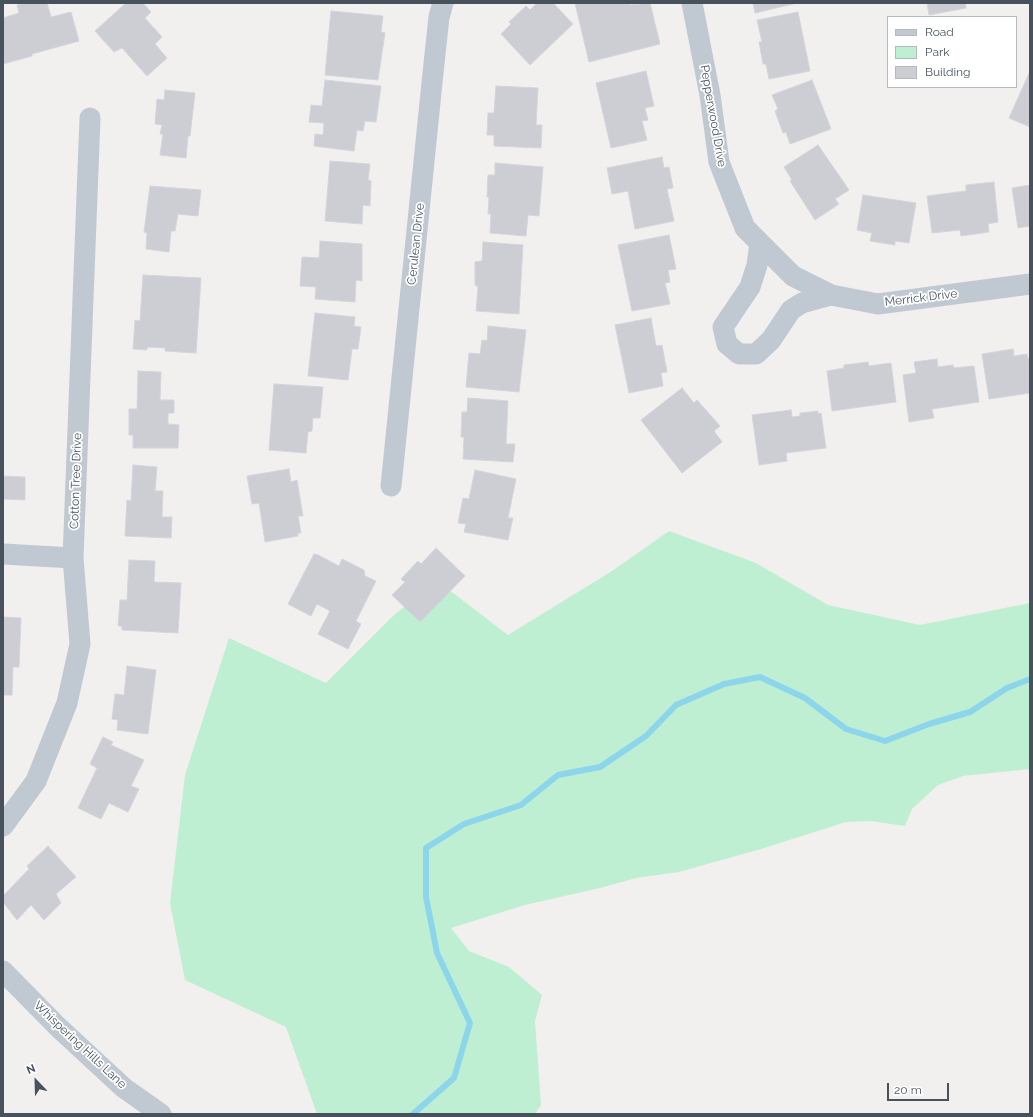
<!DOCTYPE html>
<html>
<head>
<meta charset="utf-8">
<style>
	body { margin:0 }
	#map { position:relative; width:1033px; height:1117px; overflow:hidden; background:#f2efef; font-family:Raleway,sans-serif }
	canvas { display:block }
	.frame { position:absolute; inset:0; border:4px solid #47525c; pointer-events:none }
	.legend { position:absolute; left:887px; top:16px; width:130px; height:72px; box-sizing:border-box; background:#fff; border:1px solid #b5babe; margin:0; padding:5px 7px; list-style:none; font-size:12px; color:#47525c }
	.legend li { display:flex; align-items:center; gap:8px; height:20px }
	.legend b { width:20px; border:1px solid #b5babe }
	.north { position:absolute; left:16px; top:1061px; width:40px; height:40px; -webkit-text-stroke:3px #fff; paint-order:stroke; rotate:337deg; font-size:11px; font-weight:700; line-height:16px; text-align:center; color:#47525c }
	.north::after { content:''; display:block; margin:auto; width:14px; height:18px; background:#47525c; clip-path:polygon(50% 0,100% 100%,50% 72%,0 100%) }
	.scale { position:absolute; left:887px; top:1083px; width:62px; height:18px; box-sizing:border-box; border:2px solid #47525c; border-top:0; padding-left:5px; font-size:12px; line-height:14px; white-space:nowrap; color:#47525c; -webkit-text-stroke:3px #fff; paint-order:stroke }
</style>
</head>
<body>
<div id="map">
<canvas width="1033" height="1117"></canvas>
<div class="frame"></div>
<ul class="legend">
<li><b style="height:5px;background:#c0c9d1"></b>Road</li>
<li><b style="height:11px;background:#beefd2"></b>Park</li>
<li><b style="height:11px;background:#ccced4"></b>Building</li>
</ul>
<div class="north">N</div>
<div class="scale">20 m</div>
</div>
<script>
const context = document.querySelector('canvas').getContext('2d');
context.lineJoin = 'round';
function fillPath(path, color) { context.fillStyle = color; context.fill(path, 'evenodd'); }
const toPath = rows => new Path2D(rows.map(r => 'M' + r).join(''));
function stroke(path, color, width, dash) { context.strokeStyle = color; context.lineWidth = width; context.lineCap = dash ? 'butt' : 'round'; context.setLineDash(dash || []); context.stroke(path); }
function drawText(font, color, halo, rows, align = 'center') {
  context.font = font + ' Raleway,sans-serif'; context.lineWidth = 3.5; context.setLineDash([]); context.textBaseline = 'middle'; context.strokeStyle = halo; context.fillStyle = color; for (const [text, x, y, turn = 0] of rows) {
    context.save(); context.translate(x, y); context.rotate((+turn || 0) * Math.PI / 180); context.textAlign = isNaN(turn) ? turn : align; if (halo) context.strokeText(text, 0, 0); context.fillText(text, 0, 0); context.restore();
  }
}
const green = toPath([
	[669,531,756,563,828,605,920,625,1030,603,1030,769,963,776,938,785,912,809,905,826,871,821,846,822,761,849,679,872,636,878,600,888,525,905,451,928,469,951,509,967,542,995,535,1021,541,1105,535,1114,317,1114,286,1027,185,980,170,903,185,775,229,638,326,683,392,617,436,580,508,635,612,571]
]);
const stream = toPath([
	[413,1114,454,1078,470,1023,437,953,426,897,426,848,464,824,521,805,558,775,600,767,646,736,676,705,724,684,760,677,805,698,846,729,885,741,929,724,970,712,1007,688,1030,679]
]);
const building = toPath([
	[24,3,47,3,51,17,71,12,79,41,32,54,32,56,3,64,3,18,19,13,17,5,24,3],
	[126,3,143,3,151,12,145,18,162,37,155,44,167,58,147,76,122,48,114,52,95,31,126,3],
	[537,3,553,3,573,24,530,65,501,34,511,24,509,22,526,6,530,10,537,3],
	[575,3,629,3,630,5,650,3,660,44,589,62,575,3],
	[753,3,797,3,755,13,753,3],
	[927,3,965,3,966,8,929,15,927,3],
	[331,11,383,16,381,32,385,33,378,80,325,75,331,11],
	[798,12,810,71,769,79,766,64,763,64,759,42,762,42,757,20,798,12],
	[646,71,654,106,645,108,648,120,642,121,647,140,611,148,596,83,646,71],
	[1030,71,1030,127,1009,118,1030,71],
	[325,80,381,86,376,122,365,121,363,131,357,130,354,151,314,146,315,134,323,135,324,123,309,122,311,105,322,106,325,80],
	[812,80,831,129,790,144,786,132,783,133,775,111,778,109,772,95,812,80],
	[496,86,538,88,536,125,542,125,541,148,494,146,494,135,487,135,488,113,494,113,496,86],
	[165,90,195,93,190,136,188,136,186,158,160,155,163,134,160,134,162,125,155,124,157,99,164,100,165,90],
	[818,145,849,190,835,199,839,204,815,220,790,181,792,180,784,167,818,145],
	[662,157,664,168,669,167,673,188,667,189,674,221,635,229,628,191,612,194,607,168,662,157],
	[330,161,370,164,368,180,371,181,370,206,363,205,362,224,325,221,330,161],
	[495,163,543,167,539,216,528,215,526,236,490,233,491,214,488,214,489,197,487,197,488,175,495,175,495,163],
	[994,182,998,222,988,224,989,232,961,236,960,230,932,233,927,196,966,191,966,185,994,182],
	[1030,185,1030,226,1018,228,1012,188,1030,185],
	[150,186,201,190,198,216,178,214,175,231,171,231,169,252,146,249,147,233,144,232,150,186],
	[863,195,916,203,909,243,895,241,895,245,870,241,872,233,857,230,863,195],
	[669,235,676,269,668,270,670,282,665,283,670,304,632,311,618,245,669,235],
	[320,241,362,244,362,281,356,280,355,302,315,299,316,287,300,286,302,257,319,258,320,241],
	[483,242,523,245,519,314,476,311,478,287,475,285,475,262,482,261,483,242],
	[143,275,201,278,196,353,165,351,165,348,147,347,147,350,133,349,135,320,140,321,143,275],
	[315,313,355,317,354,326,361,327,358,349,352,349,348,380,308,376,315,313],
	[651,318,656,346,662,345,667,372,661,373,663,386,629,393,615,325,651,318],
	[488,326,526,330,519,392,466,387,469,353,480,354,482,340,487,341,488,326],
	[1013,349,1014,356,1027,354,1028,359,1030,358,1030,393,989,399,982,354,1013,349],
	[937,359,938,367,953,365,954,368,974,366,979,402,932,409,934,418,909,422,903,375,916,373,914,362,937,359],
	[868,362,869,366,891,363,896,402,832,411,827,371,844,368,844,365,868,362],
	[138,371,161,372,160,400,174,400,174,413,168,413,168,424,179,425,178,448,133,448,133,435,129,435,129,409,137,409,138,371],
	[274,384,323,387,320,418,313,418,312,431,308,432,306,453,269,450,274,384],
	[682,388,694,403,697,400,720,426,714,431,722,442,682,473,641,420,682,388],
	[468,398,508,401,506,444,515,444,513,462,463,459,464,437,461,437,462,412,467,412,468,398],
	[791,410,792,417,800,416,800,413,818,411,818,414,821,413,826,448,786,453,787,461,759,465,752,415,791,410],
	[133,465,157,467,155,491,163,491,162,517,172,517,171,538,125,536,127,500,131,501,133,465],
	[289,469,291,482,297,480,303,516,298,516,301,533,298,533,298,536,265,542,259,503,252,504,247,476,289,469],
	[475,470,516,479,508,518,513,518,508,540,464,532,466,524,458,523,463,498,469,499,475,470],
	[3,476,25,477,25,500,3,499,3,476],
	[436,548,465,576,420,622,392,595,405,582,401,579,418,561,421,564,436,548],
	[314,554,318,555,339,566,342,559,364,570,365,576,376,581,356,621,361,624,348,649,318,634,330,611,317,604,311,616,288,604,314,554],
	[129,560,155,561,154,582,181,583,178,633,122,630,122,626,118,626,120,600,127,600,129,560],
	[3,617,21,618,19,667,13,667,12,695,3,695,3,617],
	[127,666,156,670,148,734,117,730,118,720,112,719,115,694,124,695,127,666],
	[103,737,113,742,111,745,144,760,131,786,139,789,128,812,109,803,101,819,78,808,97,768,90,764,103,737],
	[48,846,76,877,56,894,61,903,44,920,31,905,17,920,3,902,3,896,29,869,27,866,48,846]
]);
const minor = toPath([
	[692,3,710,95,719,162,745,228,793,276,831,295,878,304,1030,284],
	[760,243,757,265,750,287,723,327,727,344,739,354,756,354,771,340,791,310,802,303,831,295],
	[391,486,433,73,439,17,443,3],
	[3,554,73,558],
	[3,826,36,781,67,703,80,644,73,558,90,118],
	[3,971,58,1027,124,1088,161,1114]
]);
const streetNames = [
	["Pepperwood Drive",713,116,80],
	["Cerulean Drive",416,244,-84],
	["Merrick Drive",921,298,-7],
	["Cotton Tree Drive",76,481,-88],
	["Whispering Hills Lane",80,1045,43]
];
fillPath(green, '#beefd2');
stroke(stream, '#8cd5eb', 6);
fillPath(building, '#ccced4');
stroke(building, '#d3d5db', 1);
stroke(minor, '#c0c9d1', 21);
drawText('12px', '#47525c', '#fff', streetNames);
</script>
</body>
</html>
